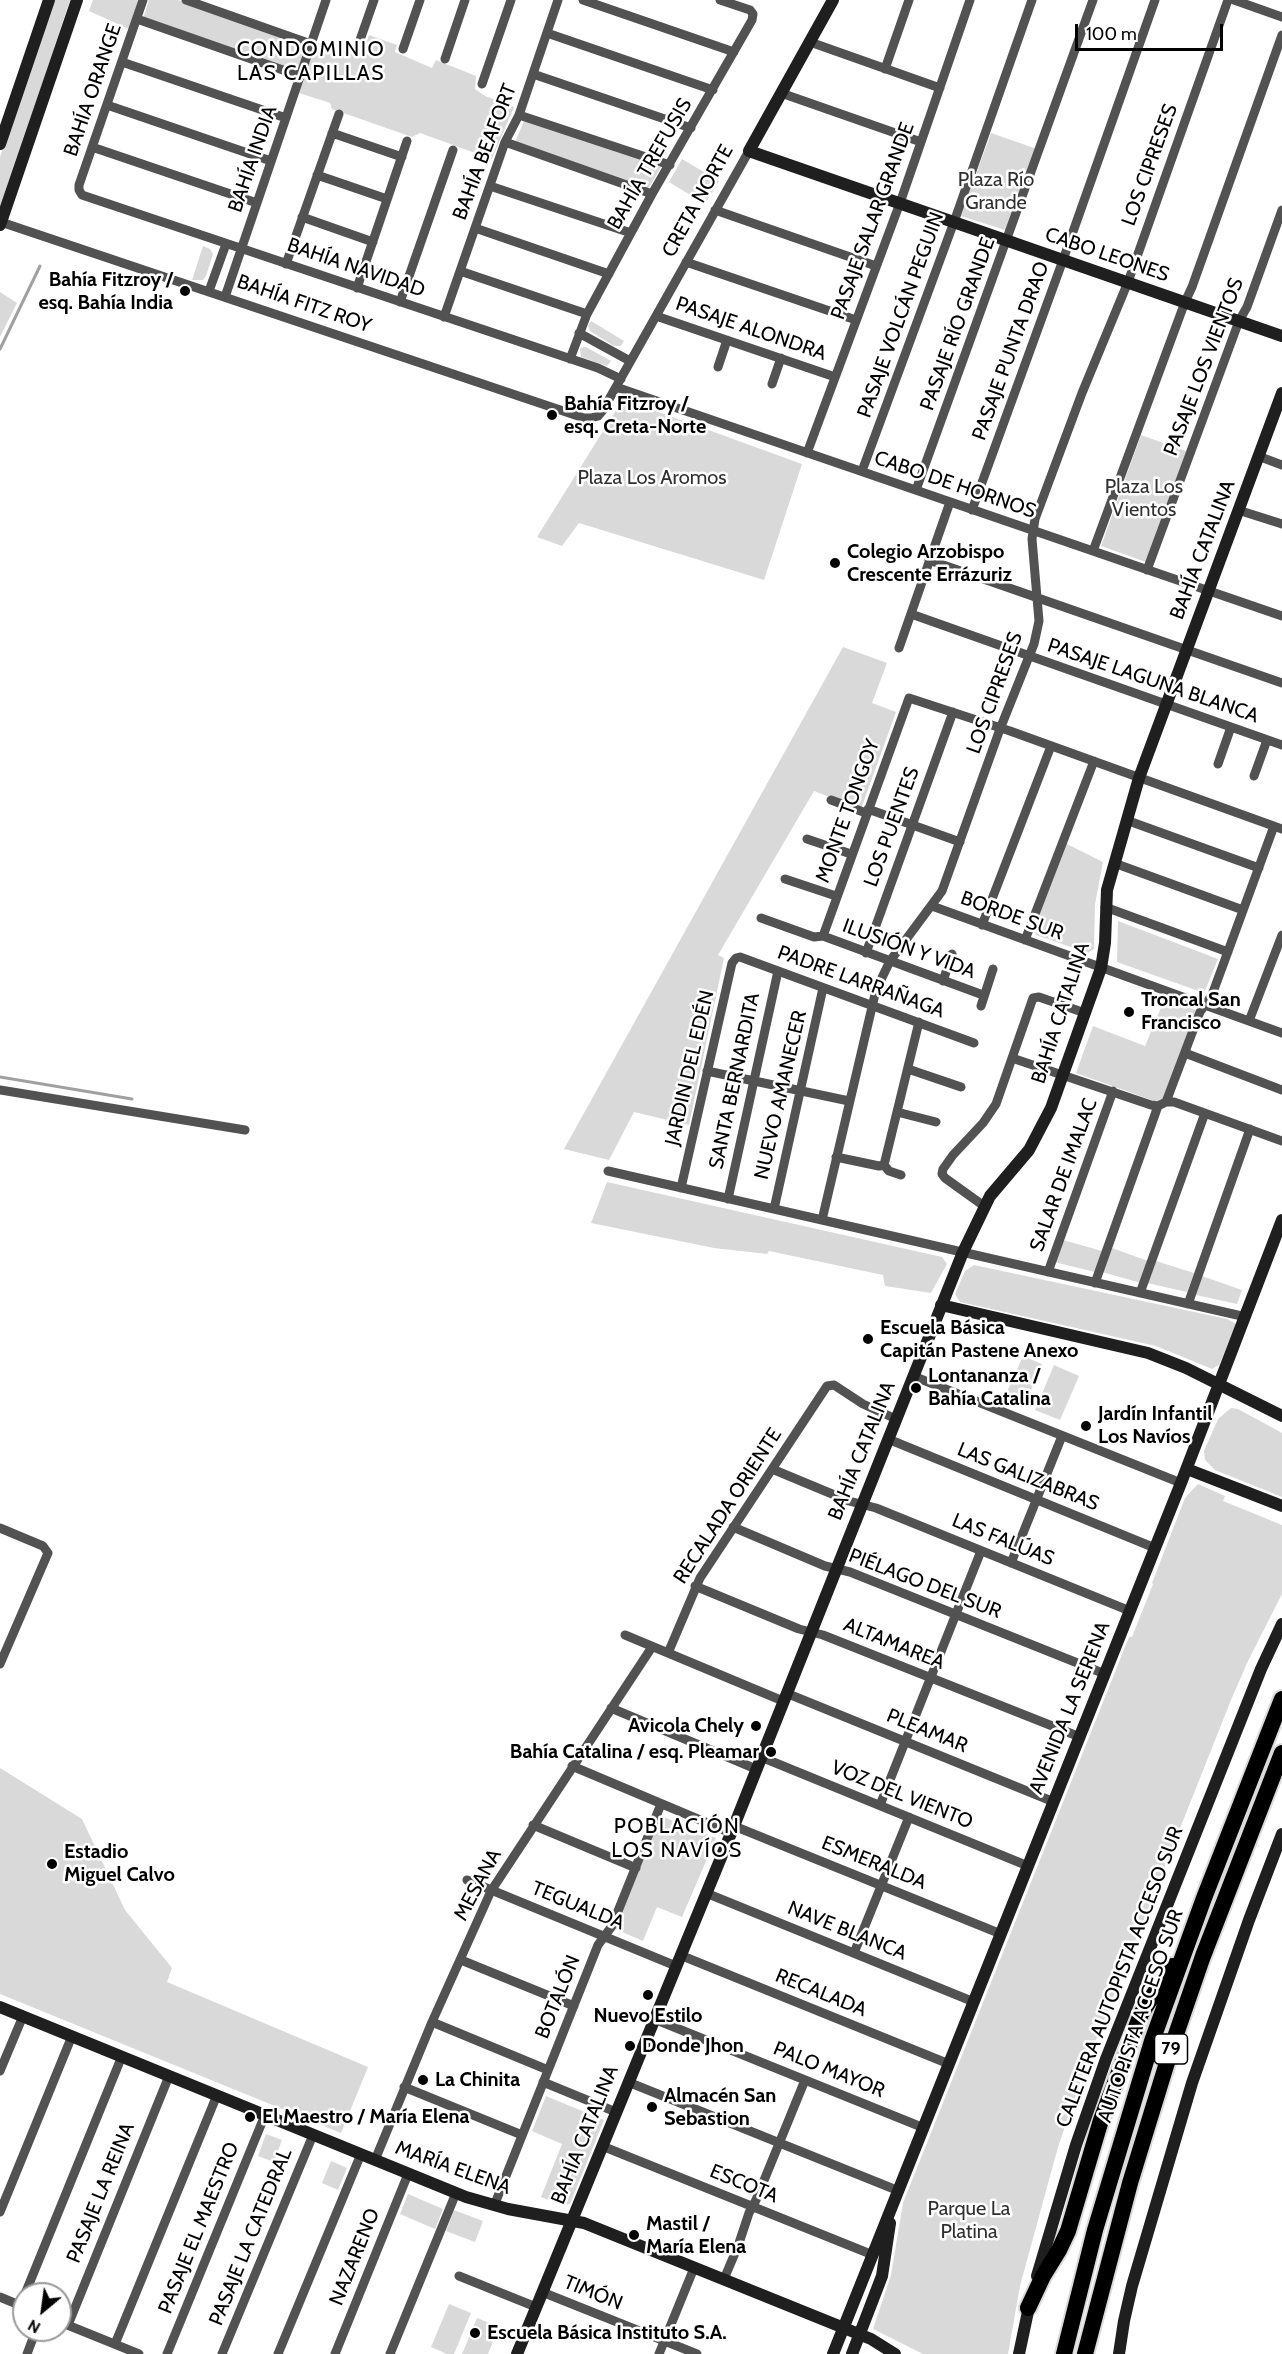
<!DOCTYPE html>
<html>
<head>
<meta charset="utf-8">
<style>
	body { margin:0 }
	#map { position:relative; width:1282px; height:2354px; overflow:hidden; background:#fff; font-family:Cabin,sans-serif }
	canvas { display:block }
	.north { position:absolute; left:12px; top:2282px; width:60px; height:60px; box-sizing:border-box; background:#fff; border:2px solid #999; border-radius:50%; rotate:209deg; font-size:16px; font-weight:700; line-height:24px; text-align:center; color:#000 }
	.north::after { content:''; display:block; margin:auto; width:21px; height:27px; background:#000; clip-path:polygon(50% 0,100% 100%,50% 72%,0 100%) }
	.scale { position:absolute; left:1075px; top:24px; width:148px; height:27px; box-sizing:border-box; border:3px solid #000; border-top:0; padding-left:8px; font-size:18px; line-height:21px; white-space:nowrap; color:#000; -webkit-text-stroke:4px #fff; paint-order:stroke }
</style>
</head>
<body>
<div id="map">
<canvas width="1282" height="2354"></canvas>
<div class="north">N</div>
<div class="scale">100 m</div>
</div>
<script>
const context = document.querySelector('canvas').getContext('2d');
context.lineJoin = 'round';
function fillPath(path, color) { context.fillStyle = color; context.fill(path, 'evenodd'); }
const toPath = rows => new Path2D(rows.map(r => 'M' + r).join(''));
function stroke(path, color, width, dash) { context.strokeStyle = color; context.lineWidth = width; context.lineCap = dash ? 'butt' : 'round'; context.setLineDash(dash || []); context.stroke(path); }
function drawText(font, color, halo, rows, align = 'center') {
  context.font = font + ' Cabin,sans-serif'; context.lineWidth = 5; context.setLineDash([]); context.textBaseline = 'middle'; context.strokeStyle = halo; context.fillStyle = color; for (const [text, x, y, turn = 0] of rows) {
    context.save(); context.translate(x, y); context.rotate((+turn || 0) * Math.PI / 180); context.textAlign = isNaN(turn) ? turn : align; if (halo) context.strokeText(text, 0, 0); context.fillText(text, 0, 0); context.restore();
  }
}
const green = toPath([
	[55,0,70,0,0,211,0,157],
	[93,0,138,0,129,29,89,11],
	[149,0,178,0,307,46,297,72,143,19],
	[369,35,397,45,395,52,432,68,436,60,476,76,475,89,485,96,514,107,492,159,420,133,412,137,332,109,330,103,299,93,316,42,334,49,337,44,363,52],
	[524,121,661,167,648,189,515,142],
	[991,133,1037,149,1008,231,961,216],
	[682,159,719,181,705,204,669,182],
	[203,246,210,249,213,254,206,276,203,280,192,280],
	[0,292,17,303,0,337],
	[591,321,624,341,621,346,614,346,590,331,588,326],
	[583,347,586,347,611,361,607,366,581,357,580,349],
	[623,399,802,464,764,580,579,523,562,546,537,537],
	[1141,435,1186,451,1146,562,1101,546],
	[843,647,887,663,872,703,896,712,861,809,814,791,718,955,724,958,689,1125,634,1112,609,1160,564,1149],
	[1065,843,1103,862,1095,904,1094,949,1088,953,1036,935,1034,928],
	[1118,921,1218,959,1204,993,1117,962],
	[1165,998,1196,1010,1164,1099,1157,1102,1076,1073,1093,1026,1145,1046],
	[607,1182,942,1257,947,1264,931,1293,885,1286,883,1275,769,1251,767,1254,714,1248,591,1223],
	[1063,1240,1102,1251,1095,1272,1054,1262],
	[1112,1248,1148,1261,1141,1283,1102,1272],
	[1156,1261,1194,1273,1187,1292,1147,1283],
	[974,1265,1227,1319,1236,1324,1219,1365,1212,1369,1156,1346,960,1302,955,1294,965,1271],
	[1202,1276,1242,1290,1237,1304,1196,1295],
	[1023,1356,1042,1364,1026,1402,1006,1394],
	[1054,1365,1079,1376,1060,1420,1035,1410],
	[1231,1408,1238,1409,1282,1433,1282,1497,1215,1470,1205,1460,1204,1451,1218,1419],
	[1198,1484,1225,1496,1223,1501,1282,1525,1282,1594,1248,1661,1231,1700,1088,2060,1058,2147,1020,2286,1008,2354,923,2354,873,2329,891,2275,903,2203,1129,1637,1132,1637,1153,1584,1152,1583,1185,1498],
	[0,1768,82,1819,125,1910,172,1968,167,1982,368,2067,341,2133,0,1994],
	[661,1816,716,1838,682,1917,657,1907,643,1941,615,1929],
	[546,2096,604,2120,570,2204,561,2205,541,2197,562,2144,532,2131],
	[266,2134,282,2140,274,2162,258,2156],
	[331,2161,347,2168,338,2190,322,2183],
	[408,2194,443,2209,435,2229,400,2214],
	[454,2210,483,2221,475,2242,446,2231],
	[449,2304,471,2313,454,2354,447,2354,431,2347],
	[477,2318,499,2327,488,2354,462,2354]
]);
const stream = toPath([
	[0,349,40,266],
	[0,1077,132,1099]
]);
const street = toPath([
	[143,0,79,185,79,190,82,195,598,368,621,379],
	[186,0,311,44],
	[583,0,734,52],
	[1234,0,1282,17],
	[137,19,300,76],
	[547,33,713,90],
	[360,40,374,0],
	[810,42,940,88],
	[403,49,420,0],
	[445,59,465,0],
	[122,62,286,118],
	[885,69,909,0],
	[533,74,691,128],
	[482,84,511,0],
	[781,93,921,142],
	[107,105,271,161],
	[519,115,670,165],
	[332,133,402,157],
	[505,142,652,194],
	[92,147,257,203],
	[317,175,387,199],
	[490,186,631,233],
	[715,210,876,266],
	[302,217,373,242],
	[1,222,584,418,591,418,598,416,603,410,749,151],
	[475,228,609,274],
	[686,262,856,320],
	[286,264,339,114],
	[460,271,587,314],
	[357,288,407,141],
	[209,291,226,244],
	[225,297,326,0],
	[400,302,453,150],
	[656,316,835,377],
	[444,317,505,142,519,115,558,0],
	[579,333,630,361],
	[570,359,587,314,652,194,752,20,753,14,750,10,720,0],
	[718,367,727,340],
	[772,384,781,358],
	[616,387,1282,616],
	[807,453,900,203,970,0],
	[1258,456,1282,465],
	[862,471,954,222,1032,0],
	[916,490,1093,0],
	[972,510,1063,260,1155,0],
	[1238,510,1282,524],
	[1093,551,1185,302,1192,287,1282,35],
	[929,560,1282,683],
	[1147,570,1239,321,1247,307,1282,210],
	[911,614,1282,745],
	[899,648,950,502],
	[1218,764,1231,727],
	[1254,776,1267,740],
	[831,800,866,813],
	[868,809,960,842],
	[1126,820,1259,868],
	[807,839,851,854],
	[1114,863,1243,910],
	[785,879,836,896],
	[932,906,1282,1033],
	[1105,907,1228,952],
	[761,918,814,937,823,936],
	[982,925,1051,746],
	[823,936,909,698,1010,731,1282,829],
	[823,936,983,995],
	[1025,940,1094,761],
	[866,953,953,712],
	[943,981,952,954],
	[981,1006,993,969],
	[1249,1021,1282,935],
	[1185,1053,1282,1090],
	[1012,1058,1151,1105,1158,1106],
	[908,1069,961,1087],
	[707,1071,849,1101],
	[0,1090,245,1130],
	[1166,1102,1174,1102,1282,1141],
	[1158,1106,1166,1102,1200,1012,1212,995,1274,826],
	[897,1112,936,1122],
	[836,1157,879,1166,884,1165,889,1171,901,1175],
	[884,1165,919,1022],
	[608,1171,1246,1317],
	[681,1188,732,963,736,958,740,957,974,1043],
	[728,1199,778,971],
	[984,1206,945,1178,942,1174,943,1169,953,1155,983,1123,996,1104,1033,998,1039,997,1085,1013],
	[774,1209,823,988],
	[822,1220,876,990,890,961,942,891,1000,729,1034,644,1039,621,1032,539,1035,519,1082,393,1128,282,1228,0],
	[1048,1272,1113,1091],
	[1095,1283,1158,1106],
	[1140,1293,1205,1113],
	[1188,1304,1250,1129],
	[913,1376,1181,1483],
	[888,1439,1155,1548],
	[772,1469,849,1501,876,1508,1130,1611],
	[733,1527,825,1566,850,1572,1105,1674],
	[0,1528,43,1546,48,1553,0,1664],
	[1011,1563,1062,1436],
	[695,1586,799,1629,823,1635,1080,1737],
	[625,1635,783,1701],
	[668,1653,700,1578,827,1386,834,1385,863,1404,896,1419],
	[786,1693,1054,1802],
	[611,1708,756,1769],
	[761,1757,1028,1866],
	[572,1766,731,1833],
	[880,1805,981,1551],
	[533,1825,636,1868],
	[734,1826,1001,1934],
	[467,1880,676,1966],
	[706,1893,974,2002],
	[854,1953,909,1817],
	[680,1955,949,2064],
	[461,1960,574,2006],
	[654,2019,924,2128],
	[432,2022,548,2070],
	[0,2071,23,2016],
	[543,2082,616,2112],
	[628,2082,899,2191],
	[404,2087,522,2135],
	[602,2146,873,2255],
	[375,2160,432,2022,491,1891,652,1647],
	[494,2206,598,1945,612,1926,661,1804],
	[0,2212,72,2036],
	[459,2276,536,2307],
	[724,2279,738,2246,749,2213,756,2200,805,2080],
	[542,2292,697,2354],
	[25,2294,122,2056],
	[0,2297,24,2307],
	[60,2322,139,2354],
	[68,2325,169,2076],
	[115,2344,217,2095],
	[27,2354,36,2330],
	[167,2354,265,2115],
	[222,2354,313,2135],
	[278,2354,361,2154],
	[335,2354,408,2174],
	[390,2354,456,2193],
	[659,2354,694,2268]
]);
const secondary = toPath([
	[833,0,749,151,1282,336],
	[0,144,49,0],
	[0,225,77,0],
	[941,1305,1148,1353,1186,1368,1282,1416],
	[1187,1469,1282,1506],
	[0,2007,466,2197,508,2209,584,2223,844,2328,871,2339,895,2354],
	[1037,2276,1076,2145,1106,2059,1261,1669,1282,1624],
	[517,2354,734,1826,963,1252,990,1196,1029,1150,1051,1108,1101,968,1105,943,1107,890,1139,778,1282,393],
	[833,2354,1181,1483,1282,1220],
	[852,2354,882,2276,890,2223],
	[1019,2354,1030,2302],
	[1119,2354,1124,2321,1132,2286,1192,2083,1249,1920,1282,1834]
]);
const highway = toPath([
	[1028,2308,1043,2276,1059,2250,1068,2231,1101,2120,1141,2014,1172,1966],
	[1064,2354,1095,2230,1152,2041,1204,1898,1282,1699],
	[1085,2354,1130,2183,1173,2043,1203,1956,1282,1753]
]);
const markers = [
	[185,291,6,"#000"],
	[552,415,6,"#000"],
	[835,563,6,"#000"],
	[1129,1012,6,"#000"],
	[868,1339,6,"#000"],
	[916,1388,6,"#000"],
	[1086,1426,6,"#000"],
	[756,1726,6,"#000"],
	[771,1752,6,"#000"],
	[52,1864,6,"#000"],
	[648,1995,6,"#000"],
	[630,2046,6,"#000"],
	[423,2080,6,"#000"],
	[652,2107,6,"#000"],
	[250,2117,6,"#000"],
	[634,2235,6,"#000"],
	[475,2333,6,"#000"]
];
const shields = [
	[1171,2049,33]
];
const shieldNames = [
	["79",1171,2049]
];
const streetNames = [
	["BAHÍA ORANGE",93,90,-71],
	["BAHÍA BEAFORT",485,152,-69],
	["BAHÍA INDIA",253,159,-71],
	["BAHÍA TREFUSIS",650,164,-60],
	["LOS CIPRESES",1150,165,-70],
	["CRETA NORTE",698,201,-61],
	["PASAJE SALAR GRANDE",873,221,-70],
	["CABO LEONES",1107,255,19],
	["BAHÍA NAVIDAD",356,268,19],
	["BAHÍA FITZ ROY",304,304,19],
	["PASAJE VOLCÁN PEGUIN",901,315,-70],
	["PASAJE RÍO GRANDE",958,324,-70],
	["PASAJE ALONDRA",751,329,19],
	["PASAJE PUNTA DRAO",1011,351,-70],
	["PASAJE LOS VIENTOS",1204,367,-69],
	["CABO DE HORNOS",955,485,19],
	["BAHÍA CATALINA",1203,550,-69],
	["PASAJE LAGUNA BLANCA",1153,681,19],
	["LOS CIPRESES",995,693,-70],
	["MONTE TONGOY",848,811,-70],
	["LOS PUENTES",892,827,-70],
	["BORDE SUR",1012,916,20],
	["ILUSIÓN Y VIDA",909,949,20],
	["PADRE LARRAÑAGA",861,982,20],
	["BAHÍA CATALINA",1061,1013,-72],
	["JARDIN DEL EDÉN",690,1068,-77],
	["SANTA BERNARDITA",735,1081,-78],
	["NUEVO AMANECER",781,1095,-77],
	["SALAR DE IMALAC",1064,1175,-70],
	["BAHÍA CATALINA",862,1451,-68],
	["LAS GALIZABRAS",1028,1477,22],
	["RECALADA ORIENTE",728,1506,-57],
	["LAS FALÚAS",1003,1540,22],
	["PIÉLAGO DEL SUR",925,1584,21],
	["ALTAMAREA",894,1644,22],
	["AVENIDA LA SERENA",1070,1708,-68],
	["PLEAMAR",927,1731,22],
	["VOZ DEL VIENTO",902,1795,22],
	["ESMERALDA",874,1863,22],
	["MESANA",478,1885,-62],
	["TEGUALDA",578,1906,22],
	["NAVE BLANCA",847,1931,22],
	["CALETERA AUTOPISTA ACCESO SUR",1120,1977,-69],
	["RECALADA",821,1993,22],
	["BOTALÓN",558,1997,-68],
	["AUTOPISTA ACCESO SUR",1141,2016,-71],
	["PALO MAYOR",829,2070,22],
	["BAHÍA CATALINA",585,2135,-68],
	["MARÍA ELENA",453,2168,20],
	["ESCOTA",744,2184,22],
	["PASAJE LA REINA",101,2193,-68],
	["PASAJE EL MAESTRO",199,2228,-68],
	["PASAJE LA CATEDRAL",251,2237,-68],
	["NAZARENO",355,2257,-68],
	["TIMÓN",593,2293,22]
];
const parkNames = [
	["Plaza Río",996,180],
	["Grande",996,203],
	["Plaza Los Aromos",652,478],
	["Plaza Los",1144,487],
	["Vientos",1144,510],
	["Parque La",969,2209],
	["Platina",969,2232]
];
const poiNames = [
	["Bahía Fitzroy /",173,280,"right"],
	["esq. Bahía India",173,303,"right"],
	["Bahía Fitzroy /",564,404],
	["esq. Creta-Norte",564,427],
	["Colegio Arzobispo",847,552],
	["Crescente Errázuriz",847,575],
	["Troncal San",1141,1000],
	["Francisco",1141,1023],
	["Escuela Básica",880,1328],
	["Capitán Pastene Anexo",880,1351],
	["Lontananza /",928,1376],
	["Bahía Catalina",928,1399],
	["Jardín Infantil",1098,1414],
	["Los Navíos",1098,1437],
	["Avicola Chely",744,1726,"right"],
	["Bahía Catalina / esq. Pleamar",759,1752,"right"],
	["Estadio",64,1852],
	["Miguel Calvo",64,1875],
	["Nuevo Estilo",648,2016,"center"],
	["Donde Jhon",642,2046],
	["La Chinita",435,2080],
	["Almacén San",664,2096],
	["Sebastion",664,2119],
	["El Maestro / María Elena",262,2117],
	["Mastil /",646,2224],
	["María Elena",646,2247],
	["Escuela Básica Instituto S.A.",487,2333]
];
const neighbourhoodNames = [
	["CONDOMINIO",311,50],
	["LAS CAPILLAS",311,74],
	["POBLACIÓN",677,1827],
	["LOS NAVÍOS",677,1851]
];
fillPath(green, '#d9d9d9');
stroke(stream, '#a0a0a0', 3);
stroke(highway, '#dbdbdb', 20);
stroke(street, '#525252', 9);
stroke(secondary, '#1f1f1f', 12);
stroke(highway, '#000', 16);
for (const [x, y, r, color] of markers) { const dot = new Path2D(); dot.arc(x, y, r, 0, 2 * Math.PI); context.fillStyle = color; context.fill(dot); stroke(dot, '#fff', 2); }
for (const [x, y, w] of shields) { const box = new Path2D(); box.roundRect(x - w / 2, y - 15, w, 30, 4.5); context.fillStyle = '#fff'; context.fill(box); stroke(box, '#000', 1.5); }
drawText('bold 18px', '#000', null, shieldNames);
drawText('20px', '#000', '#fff', streetNames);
drawText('20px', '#303030', '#fff', parkNames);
drawText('bold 20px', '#000', '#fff', poiNames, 'left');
context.letterSpacing = '1.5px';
drawText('21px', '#000', '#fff', neighbourhoodNames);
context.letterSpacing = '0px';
</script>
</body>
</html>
